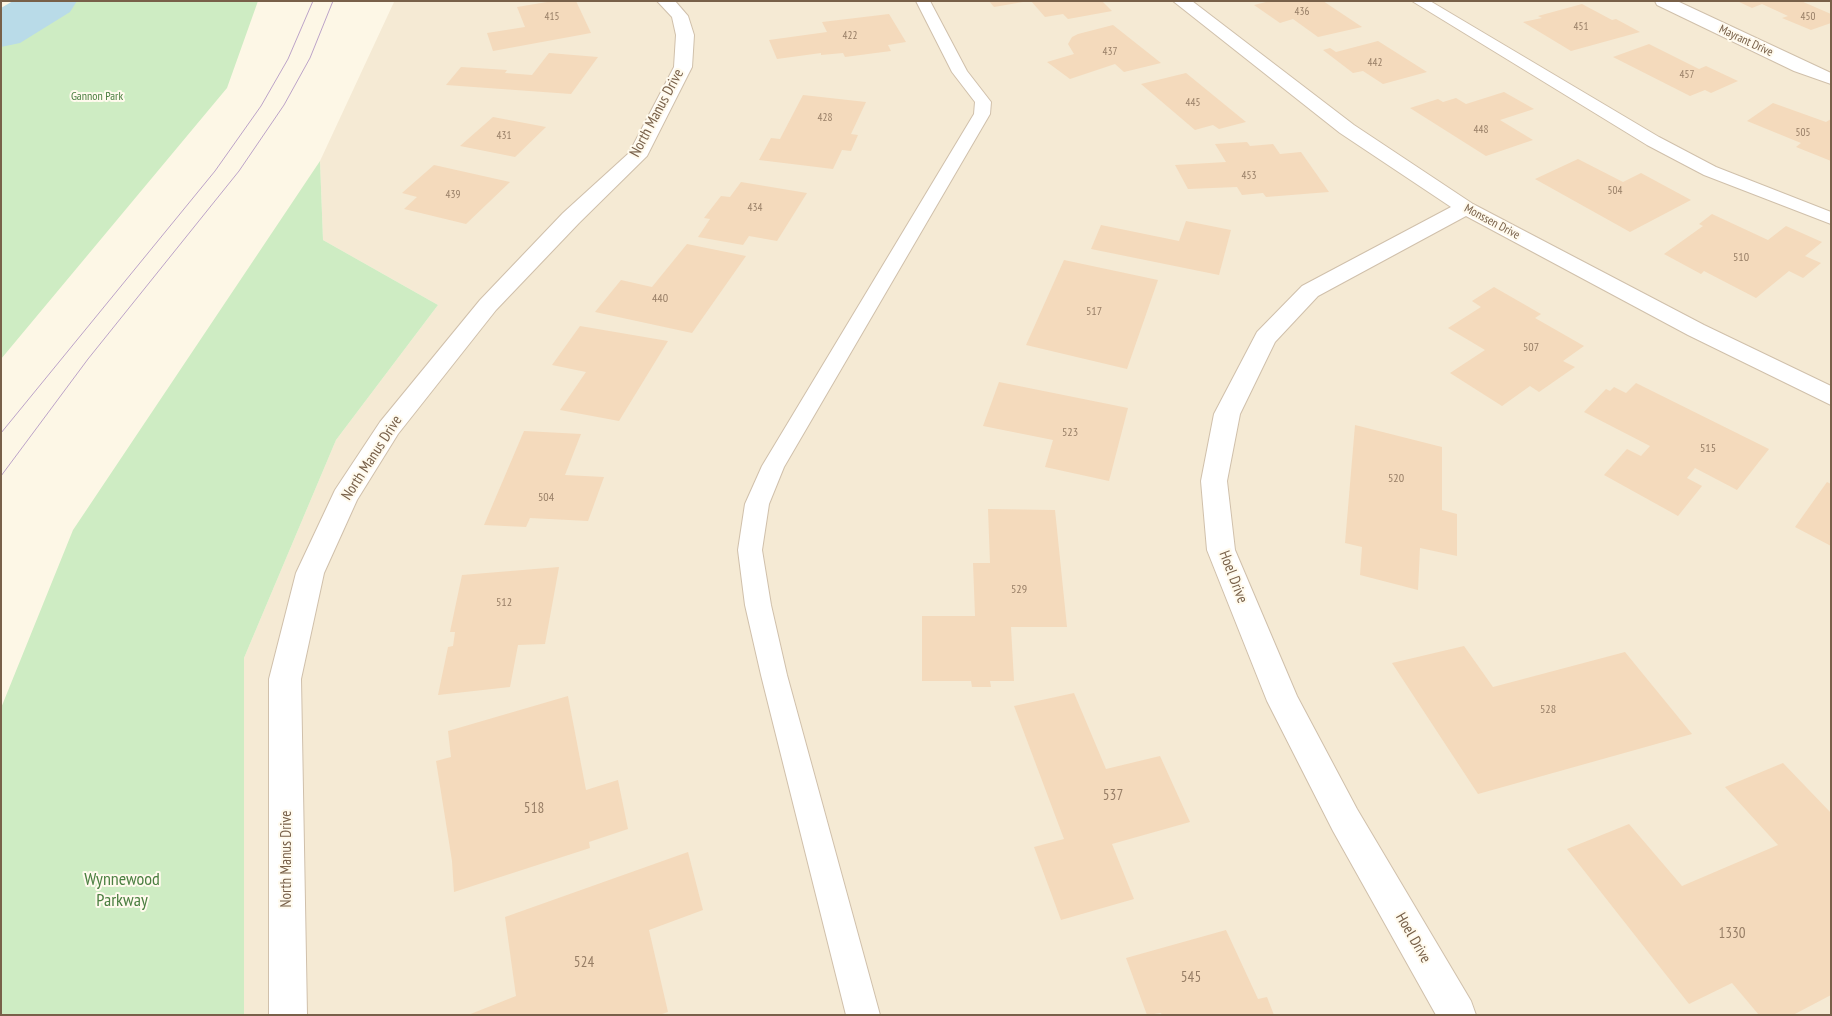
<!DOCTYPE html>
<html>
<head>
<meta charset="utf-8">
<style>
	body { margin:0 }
	#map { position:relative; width:1832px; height:1016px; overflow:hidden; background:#fdf7e6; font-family:"PT Sans Narrow",sans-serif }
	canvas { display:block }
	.frame { position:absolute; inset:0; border:2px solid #786049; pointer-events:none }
</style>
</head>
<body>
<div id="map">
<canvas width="1832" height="1016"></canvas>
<div class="frame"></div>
</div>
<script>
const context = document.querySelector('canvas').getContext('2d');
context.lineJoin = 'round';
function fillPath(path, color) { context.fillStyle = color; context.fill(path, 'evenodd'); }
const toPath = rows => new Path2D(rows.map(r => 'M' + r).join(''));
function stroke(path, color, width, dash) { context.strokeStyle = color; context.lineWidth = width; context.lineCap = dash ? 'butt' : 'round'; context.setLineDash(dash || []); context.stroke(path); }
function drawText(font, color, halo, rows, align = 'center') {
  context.font = font + ' "PT Sans Narrow",sans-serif'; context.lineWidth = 4; context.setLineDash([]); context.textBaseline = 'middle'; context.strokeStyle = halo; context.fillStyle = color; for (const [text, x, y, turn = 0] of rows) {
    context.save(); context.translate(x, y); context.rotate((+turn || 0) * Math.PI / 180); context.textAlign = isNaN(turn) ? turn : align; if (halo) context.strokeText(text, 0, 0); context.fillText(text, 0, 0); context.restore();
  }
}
const residential = toPath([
	[1831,1,1831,1015,244,1015,244,658,336,440,438,305,323,240,320,161,394,2]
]);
const green = toPath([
	[72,1,258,1,227,88,1,359,1,44],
	[320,161,323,240,438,305,336,440,244,658,244,1015,1,1015,1,708,73,530]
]);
const river = toPath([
	[13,1,77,1,70,12,20,43,1,47,1,8,13,1]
]);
const building = toPath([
	[553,1,576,1,591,33,493,51,487,33,525,27,517,7],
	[989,1,1023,1,1023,2,994,7],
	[1031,1,1102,1,1112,11,1068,19,1063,14,1045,17],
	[1270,1,1323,1,1362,27,1318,37,1293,19,1280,23,1254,5],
	[1737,1,1801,1,1831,14,1831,23,1811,30,1782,18,1788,16,1762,4,1752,8],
	[1582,4,1612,20,1616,19,1640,32,1571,51,1523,22,1542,18,1538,16],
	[889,14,906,42,888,45,891,51,845,57,843,53,821,55,821,53,777,59,769,40,827,32,822,22],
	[1113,25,1161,63,1124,72,1115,64,1070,79,1047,62,1074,54,1068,44,1072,37,1078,34],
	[1378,41,1427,72,1383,84,1363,71,1353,73,1323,50,1330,48,1336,52],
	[1649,44,1699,69,1706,66,1738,81,1711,93,1705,90,1690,96,1613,57],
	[549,53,598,57,571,94,446,85,461,67,507,70,505,73,532,75],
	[1186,73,1246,122,1219,129,1213,125,1195,130,1141,84],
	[1504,92,1534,109,1500,120,1533,140,1486,156,1410,108,1438,99,1443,102,1456,98,1466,104],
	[803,95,866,102,851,134,858,135,851,151,842,150,833,169,759,160,771,138,780,139],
	[1773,103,1826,122,1831,119,1831,161,1796,147,1801,143,1747,121],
	[493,117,546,127,515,157,460,146],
	[1247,142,1250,146,1273,144,1280,154,1301,152,1329,192,1266,197,1263,193,1242,195,1237,187,1188,189,1175,165,1226,162,1215,144],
	[1578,159,1623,182,1641,173,1691,200,1630,232,1535,179],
	[434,165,510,182,466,224,404,209,417,197,402,193],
	[741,182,807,193,777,241,749,236,743,245,698,237,710,219,704,218,721,196,730,197],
	[1712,214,1768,240,1786,226,1822,242,1805,256,1821,263,1803,278,1789,271,1756,298,1704,271,1701,274,1664,254,1703,226,1699,224],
	[1186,221,1231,230,1219,275,1091,249,1101,225,1179,241],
	[687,244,746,256,692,333,595,312,621,280,652,287],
	[1064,260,1158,280,1127,369,1026,345],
	[1494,287,1541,314,1535,318,1584,346,1563,361,1575,367,1539,392,1530,386,1502,406,1450,373,1485,350,1448,328,1481,307,1472,301],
	[580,326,668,341,619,421,560,410,586,372,552,365],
	[999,382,1128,408,1109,481,1045,467,1053,440,983,426],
	[1636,383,1769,449,1737,490,1695,468,1687,478,1702,486,1678,516,1604,475,1627,449,1641,456,1650,446,1584,412,1606,389,1610,391,1614,387,1626,393],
	[1355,425,1442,447,1442,510,1457,514,1457,556,1420,548,1418,590,1360,575,1362,547,1345,543],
	[524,431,581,434,565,475,604,477,588,521,530,518,526,527,484,525],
	[1827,482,1831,484,1831,546,1795,527],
	[988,509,1055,510,1067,627,1011,627,1014,681,990,681,991,687,972,687,971,681,922,681,922,616,975,616,973,563,990,563],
	[559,567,545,644,518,645,510,687,438,695,448,647,453,646,455,632,450,632,462,575],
	[1464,646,1493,687,1625,652,1692,734,1478,794,1392,663],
	[1074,693,1106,769,1160,756,1190,822,1112,844,1134,899,1061,920,1034,847,1064,839,1014,706],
	[568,696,586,790,618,780,628,829,589,842,590,848,454,892,452,861,436,761,451,757,448,731],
	[1783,763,1831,813,1831,995,1793,1015,1759,1015,1732,983,1689,1004,1567,849,1629,824,1682,886,1778,845,1725,787],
	[688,852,703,910,649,930,668,1012,659,1015,468,1015,516,996,505,917],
	[1226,930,1258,999,1267,997,1274,1015,1162,1015,1161,1013,1147,1015,1126,958]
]);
const service = toPath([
	[916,1,930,1,967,71,991,102,990,114,784,467,769,504,762,550,771,605,787,675,880,1015,846,1015,761,675,745,605,738,550,745,504,762,466,974,114,975,102,952,72,916,1],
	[1412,1,1430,1,1659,137,1716,167,1831,212,1831,224,1704,175,1647,145,1412,1]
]);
const minor = toPath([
	[657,1,675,1,688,16,694,35,692,67,647,156,579,223,496,310,398,434,357,500,324,573,301,679,307,1015,269,1015,269,679,296,573,335,490,380,422,480,300,563,213,629,153,674,67,676,35,672,17,657,1],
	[1173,1,1192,1,1354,125,1473,204,1704,325,1831,386,1831,405,1688,335,1466,216,1318,296,1275,342,1240,414,1227,481,1235,550,1297,696,1357,809,1471,1001,1476,1015,1436,1015,1333,831,1267,701,1207,550,1201,481,1214,414,1257,332,1302,286,1451,207,1340,133,1173,1],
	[1655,1,1677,1,1831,73,1831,84,1794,71,1657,5,1655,1]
]);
const tram = toPath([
	[1,433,215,171,261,106,288,59,313,1],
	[1,476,88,359,239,171,284,105,310,58,333,1]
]);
const farNumbernames = [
	["436",1302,12],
	["415",552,17],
	["450",1808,17],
	["451",1581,27],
	["422",850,36],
	["437",1110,52],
	["442",1375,63],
	["457",1687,75],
	["445",1193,103],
	["428",825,118],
	["448",1481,130],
	["505",1803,133],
	["431",504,136],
	["453",1249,176],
	["504",1615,191],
	["439",453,195],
	["434",755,208]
];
const farStreetnames = [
	["Mayrant Drive",1746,41,25],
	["Monssen Drive",1492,222,28]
];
const farParknames = [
	["Gannon Park",97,97]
];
const numberNames = [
	["510",1741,258],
	["440",660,299],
	["517",1094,312],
	["507",1531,348],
	["523",1070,433],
	["515",1708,449],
	["520",1396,479],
	["504",546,498],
	["529",1019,590],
	["512",504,603],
	["528",1548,710]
];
const streetNames = [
	["North Manus Drive",657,113,-62],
	["North Manus Drive",372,458,-57],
	["Hoel Drive",1233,577,69],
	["North Manus Drive",287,859,-90],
	["Hoel Drive",1413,938,60]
];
const nearNumbernames = [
	["537",1113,796],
	["518",534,809],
	["1330",1732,934],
	["524",584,963],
	["545",1191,978]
];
const nearParknames = [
	["Wynnewood",122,880],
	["Parkway",122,901]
];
fillPath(residential, '#f5ead4');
fillPath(green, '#ceecc3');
fillPath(river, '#b9dbe8');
fillPath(building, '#f4dabc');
stroke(service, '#d0c0ab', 2);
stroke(minor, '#d0c0ab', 2);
fillPath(service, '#fff');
fillPath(minor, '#fff');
stroke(tram, '#bca3c8', 1);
drawText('11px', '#977e66', null, farNumbernames);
drawText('12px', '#786049', '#fffaed', farStreetnames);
drawText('12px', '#4b7f41', '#fffaed', farParknames);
drawText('12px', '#977e66', null, numberNames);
drawText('15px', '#786049', '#fffaed', streetNames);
drawText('15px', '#977e66', null, nearNumbernames);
drawText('18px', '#4b7f41', '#fffaed', nearParknames);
</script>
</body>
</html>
